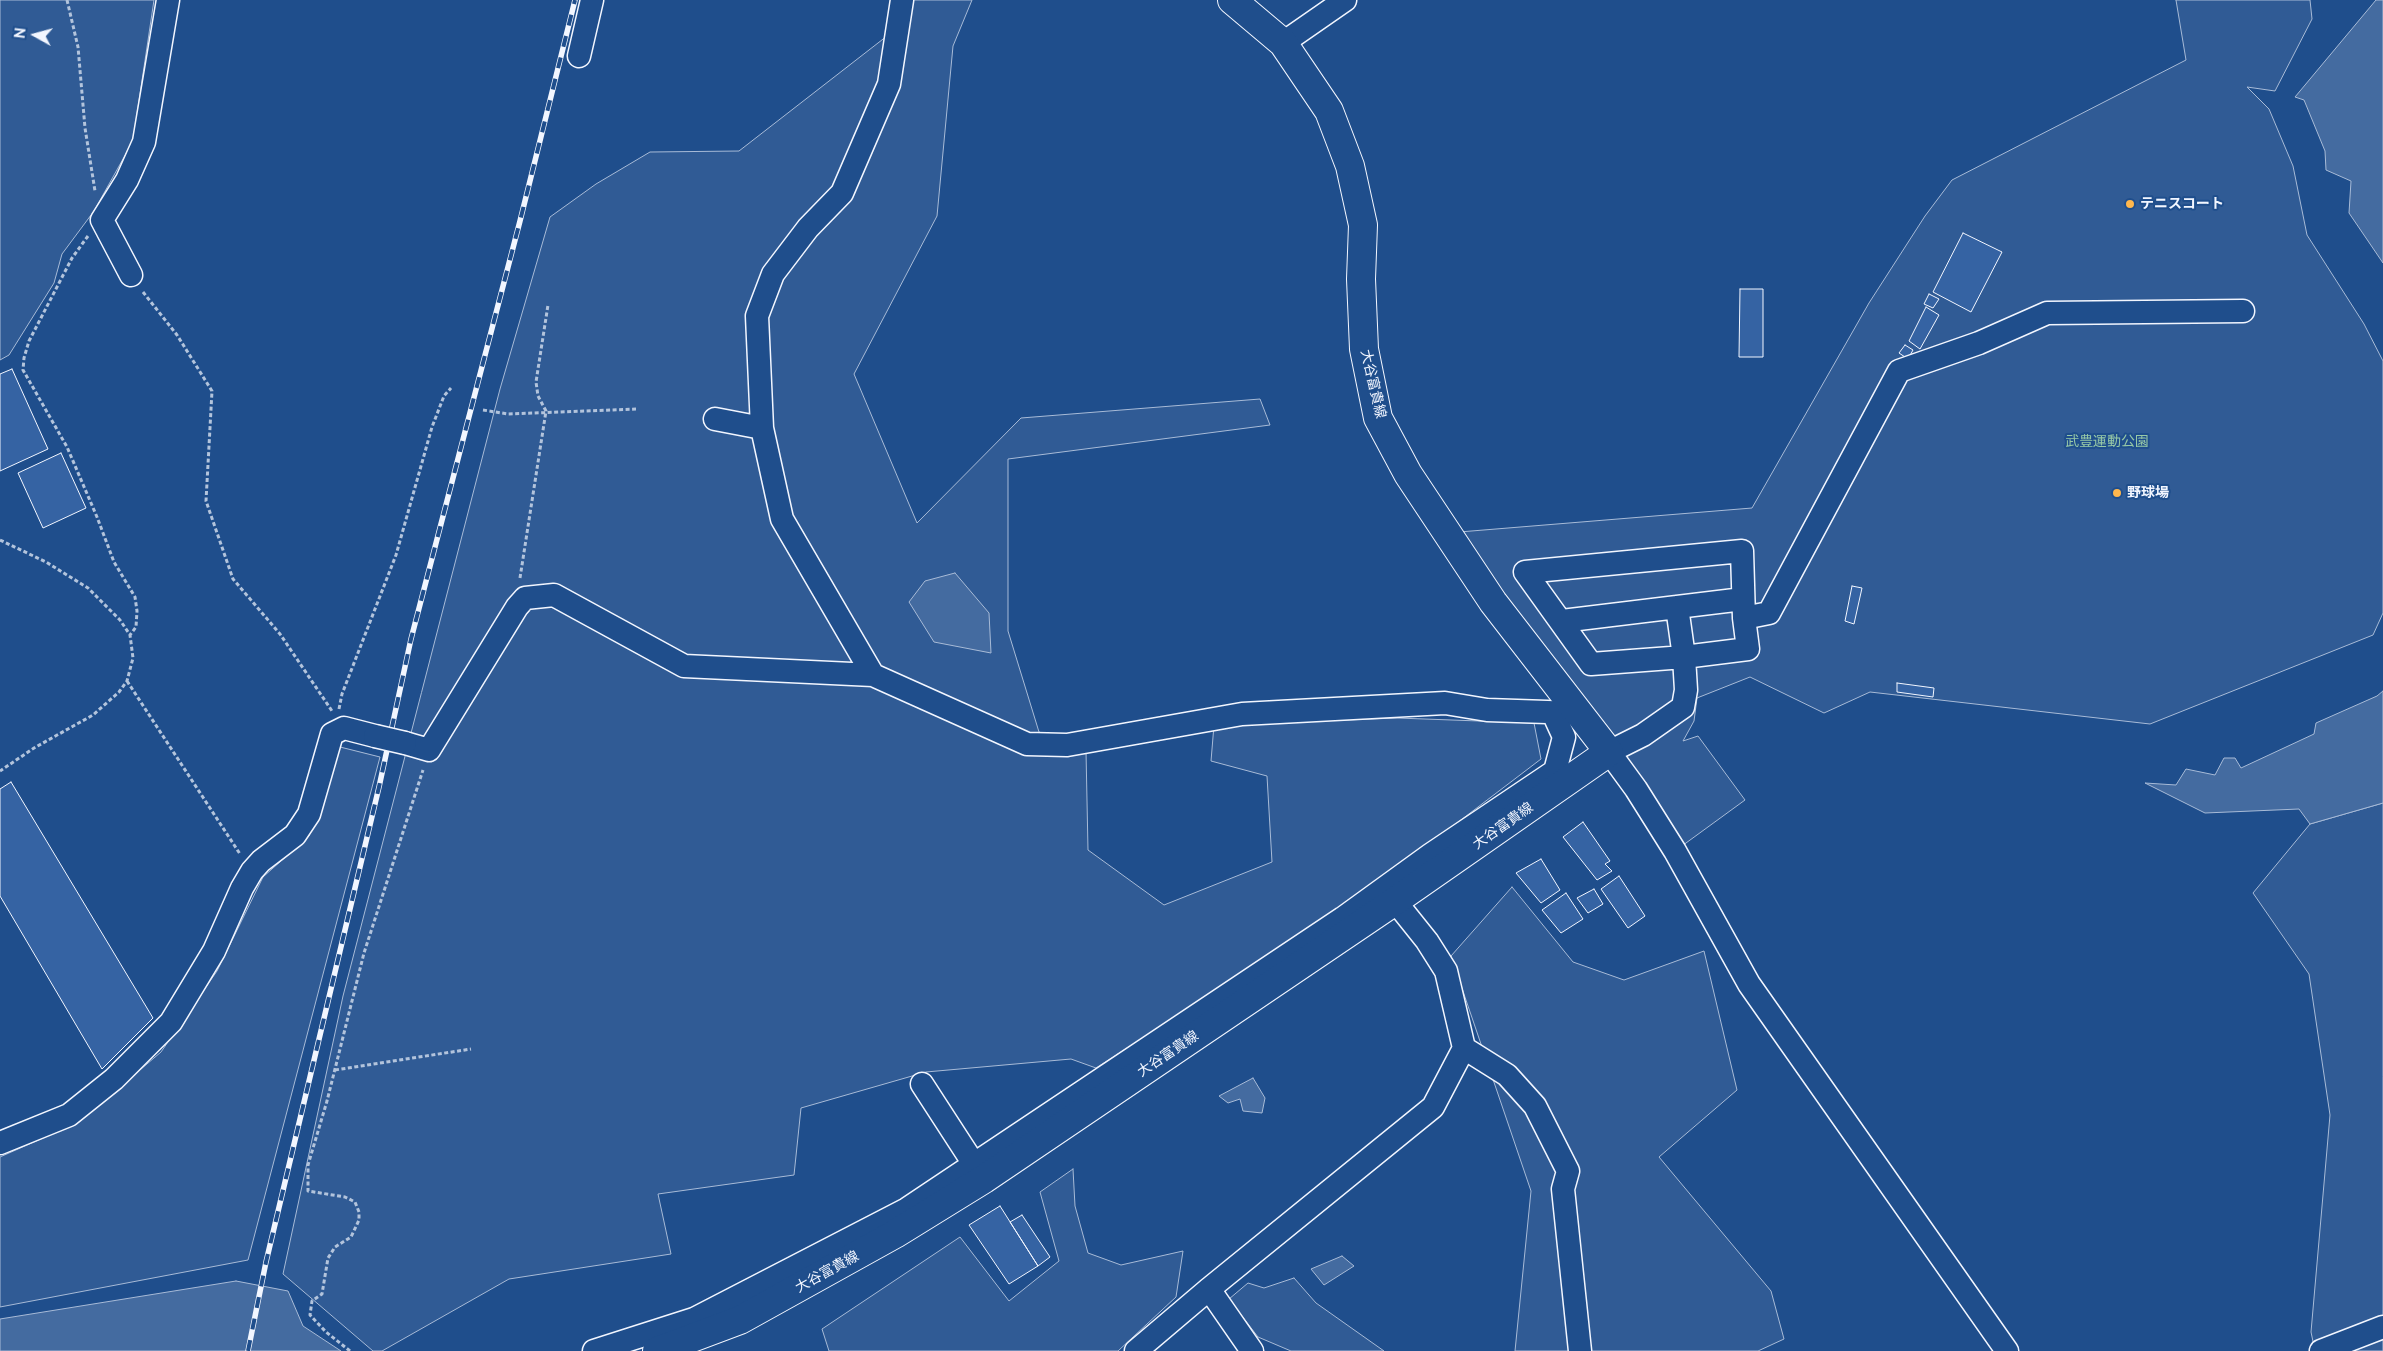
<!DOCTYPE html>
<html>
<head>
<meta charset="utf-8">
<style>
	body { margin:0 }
	#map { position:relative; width:2383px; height:1351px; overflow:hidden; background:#1f4e8c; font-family:Raleway,sans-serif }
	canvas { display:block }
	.north { position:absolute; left:10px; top:10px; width:50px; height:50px; -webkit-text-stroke:4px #1f4e8c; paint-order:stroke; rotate:277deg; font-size:14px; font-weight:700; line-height:20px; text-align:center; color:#f2f6ff }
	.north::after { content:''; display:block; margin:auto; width:18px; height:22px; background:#f2f6ff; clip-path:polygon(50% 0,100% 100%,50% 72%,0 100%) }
</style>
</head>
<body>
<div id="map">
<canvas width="2383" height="1351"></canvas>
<div class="north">N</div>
</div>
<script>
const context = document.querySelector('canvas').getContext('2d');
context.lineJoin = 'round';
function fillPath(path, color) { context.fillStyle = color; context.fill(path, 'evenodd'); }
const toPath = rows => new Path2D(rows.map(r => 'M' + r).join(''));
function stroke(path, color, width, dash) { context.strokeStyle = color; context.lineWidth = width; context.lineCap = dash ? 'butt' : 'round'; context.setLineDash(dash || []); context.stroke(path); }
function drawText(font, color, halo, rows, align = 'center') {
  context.font = font + ' Raleway,"Noto Sans JP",sans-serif'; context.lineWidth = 4; context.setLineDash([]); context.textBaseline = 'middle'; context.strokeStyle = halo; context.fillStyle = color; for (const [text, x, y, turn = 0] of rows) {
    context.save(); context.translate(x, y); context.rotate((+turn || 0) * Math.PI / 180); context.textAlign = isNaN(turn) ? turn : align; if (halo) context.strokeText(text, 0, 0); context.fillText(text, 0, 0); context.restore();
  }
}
const built = toPath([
	[0,0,154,0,133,141,94,211,62,254,54,283,9,355,0,360,0,0],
	[909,0,972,0,953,46,937,216,854,374,917,523,1021,418,1260,399,1270,425,1008,459,1008,631,1039,732,1086,751,1088,850,1164,905,1272,862,1267,776,1211,761,1214,725,1397,718,1534,723,1541,759,1348,906,1096,1068,1071,1059,926,1072,801,1108,794,1175,658,1194,671,1254,509,1279,382,1351,373,1351,283,1274,343,996,500,389,550,217,596,184,650,152,739,151,905,22,909,0],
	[2176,0,2310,0,2312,19,2275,91,2247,87,2269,109,2293,166,2307,235,2364,324,2383,361,2383,613,2373,635,2150,724,1870,692,1824,713,1750,677,1697,698,1694,721,1683,741,1698,736,1745,800,1675,851,1447,533,1752,508,1869,303,1925,216,1952,180,2186,60,2176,0],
	[340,747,380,757,248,1260,0,1307,0,1157,79,1122,161,1052,217,971,263,877,309,836,340,747],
	[2383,803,2383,1351,2315,1351,2311,1332,2330,1115,2309,974,2253,893,2310,824,2383,803],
	[1512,887,1573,962,1624,980,1704,951,1737,1090,1659,1157,1771,1291,1784,1339,1758,1351,1515,1351,1531,1191,1451,956,1512,887],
	[1073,1169,1075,1206,1088,1253,1121,1265,1183,1251,1176,1297,1118,1351,829,1351,822,1329,960,1237,1009,1301,1059,1261,1040,1192,1073,1169],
	[1294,1278,1316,1303,1384,1351,1291,1351,1258,1337,1229,1299,1248,1283,1264,1288,1294,1278]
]);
const water = toPath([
	[2376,0,2383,0,2383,263,2349,213,2351,181,2326,170,2325,151,2304,100,2295,97,2376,0],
	[955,573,989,613,991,653,934,642,909,602,925,581,955,573],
	[2383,691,2383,803,2310,824,2299,809,2205,813,2145,783,2176,785,2186,769,2215,775,2224,758,2235,758,2241,768,2314,734,2316,723,2377,696,2383,691],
	[1253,1078,1265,1098,1262,1113,1243,1111,1240,1099,1228,1103,1219,1096,1253,1078],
	[1342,1256,1354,1266,1324,1285,1311,1269,1342,1256],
	[236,1281,288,1291,303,1326,341,1351,0,1351,0,1319,236,1281]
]);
const building = toPath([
	[1963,233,2002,252,1971,312,1933,292,1963,233],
	[1740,289,1763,289,1763,357,1739,357,1740,289],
	[1929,294,1939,299,1933,308,1924,304,1929,294],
	[1926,307,1939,315,1920,349,1909,341,1926,307],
	[1905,345,1913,350,1908,359,1899,353,1905,345],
	[12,369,48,449,0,471,0,374,12,369],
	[61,453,86,508,43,528,18,473,61,453],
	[1852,586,1862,588,1854,624,1845,621,1852,586],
	[1897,683,1934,688,1933,697,1897,692,1897,683],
	[11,782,153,1018,102,1069,0,896,0,789,11,782],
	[1583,822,1610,861,1605,864,1612,871,1597,880,1563,837,1583,822],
	[1541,859,1560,890,1541,903,1516,873,1541,859],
	[1619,876,1645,916,1628,928,1601,889,1619,876],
	[1594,889,1603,904,1588,913,1577,898,1594,889],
	[1566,893,1583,919,1561,933,1542,910,1566,893],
	[1000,1206,1038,1266,1009,1284,969,1225,1000,1206],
	[1022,1215,1050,1257,1038,1266,1010,1222,1022,1215]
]);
const path = toPath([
	[67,0,78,47,85,128,95,191],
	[88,236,72,258,29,341,24,358,23,370,67,447,97,517,114,562,135,597,137,611,136,627,130,635],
	[143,292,177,335,212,391,206,501,233,579,280,634,332,711],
	[483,410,508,414,636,409],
	[0,540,46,562,88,588,120,620,130,635,133,658,127,681,119,692,93,715,34,748,0,771],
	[520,578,546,411,538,396,536,382,548,305],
	[127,681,240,854],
	[339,709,342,694,396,555,432,427,444,396,451,388],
	[335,1070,471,1049],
	[350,1351,326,1332,310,1315,312,1301,322,1294,328,1258,335,1247,351,1237,359,1220,359,1212,355,1202,345,1197,308,1191,308,1165,327,1101,364,953,423,770]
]);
const minor = toPath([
	[1283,43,1345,0],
	[579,56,592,0],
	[131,275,102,220,127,180,144,142,168,0],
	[715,419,762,428],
	[1677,607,1684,657,1591,664,1525,572,1742,551,1744,618],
	[1562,621,1743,599],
	[873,675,782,519,762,428,757,316,773,274,808,228,842,193,889,84,902,0],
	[405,743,429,750,517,607,525,598,554,595,684,666,873,675,1027,744,1067,745,1242,714,1445,703,1487,710,1577,713],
	[1464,1048,1507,1075,1535,1106,1568,1171,1563,1189,1580,1351],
	[922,1084,981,1175],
	[0,1143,69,1115,114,1079,171,1022,214,951,242,888,252,871,261,861,295,835,309,814,332,734,344,728,375,736],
	[1209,1289,1252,1351],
	[594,1351,694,1319,907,1209,1343,918,1430,855,1555,771,1564,737,1553,713],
	[1136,1351,1209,1289,1433,1107,1464,1048,1446,971,1427,941,1395,901],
	[2007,1351,1749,984,1675,851,1636,789,1609,752,1643,735,1683,707,1686,690,1684,657,1748,649,1744,618,1769,613,1899,371,1979,343,2047,313,2243,311],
	[2321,1351,2383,1327]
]);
const major = toPath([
	[657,1351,740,1320,895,1234,984,1179,1395,901,1609,752,1493,602,1408,474,1378,418,1364,349,1361,279,1363,225,1350,166,1329,111,1283,43,1232,0]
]);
const rail = toPath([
	[248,1351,266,1262,379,787,411,639,520,221,575,0]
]);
const minorBridge = toPath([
	[375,736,405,743]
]);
const markers = [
	[2130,204,5,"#ffb74d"],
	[2117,493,5,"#ffb74d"]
];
const poiNames = [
	["テニスコート",2140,204],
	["野球場",2127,493]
];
const streetNames = [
	["大谷富貴線",1373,384,77],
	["大谷富貴線",1503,826,-35],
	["大谷富貴線",1168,1054,-34],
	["大谷富貴線",827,1272,-29]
];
const parkNames = [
	["武豊運動公園",2107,442]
];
fillPath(built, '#305b95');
stroke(built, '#a8bbd7', 1);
fillPath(water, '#446ba0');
stroke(water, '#a8bbd7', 1);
fillPath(building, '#3563a3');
stroke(building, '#f2f6ff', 1);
stroke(minor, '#f2f6ff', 25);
stroke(major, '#f2f6ff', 30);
stroke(path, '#b3c4dc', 3, [4, 2.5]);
stroke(minor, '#1f4e8c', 22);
stroke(major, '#1f4e8c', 28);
stroke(rail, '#f2f6ff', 5.5);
stroke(rail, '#1f4e8c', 4, [11]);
stroke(minorBridge, '#f2f6ff', 25, []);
stroke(minorBridge, '#1f4e8c', 22);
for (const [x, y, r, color] of markers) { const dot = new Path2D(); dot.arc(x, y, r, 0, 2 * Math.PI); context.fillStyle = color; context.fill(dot); stroke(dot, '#1f4e8c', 2); }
drawText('bold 14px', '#f2f6ff', '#1f4e8c', poiNames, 'left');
drawText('14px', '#f2f6ff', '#1f4e8c', streetNames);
drawText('14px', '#97c8a6', '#1f4e8c', parkNames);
</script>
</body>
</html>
